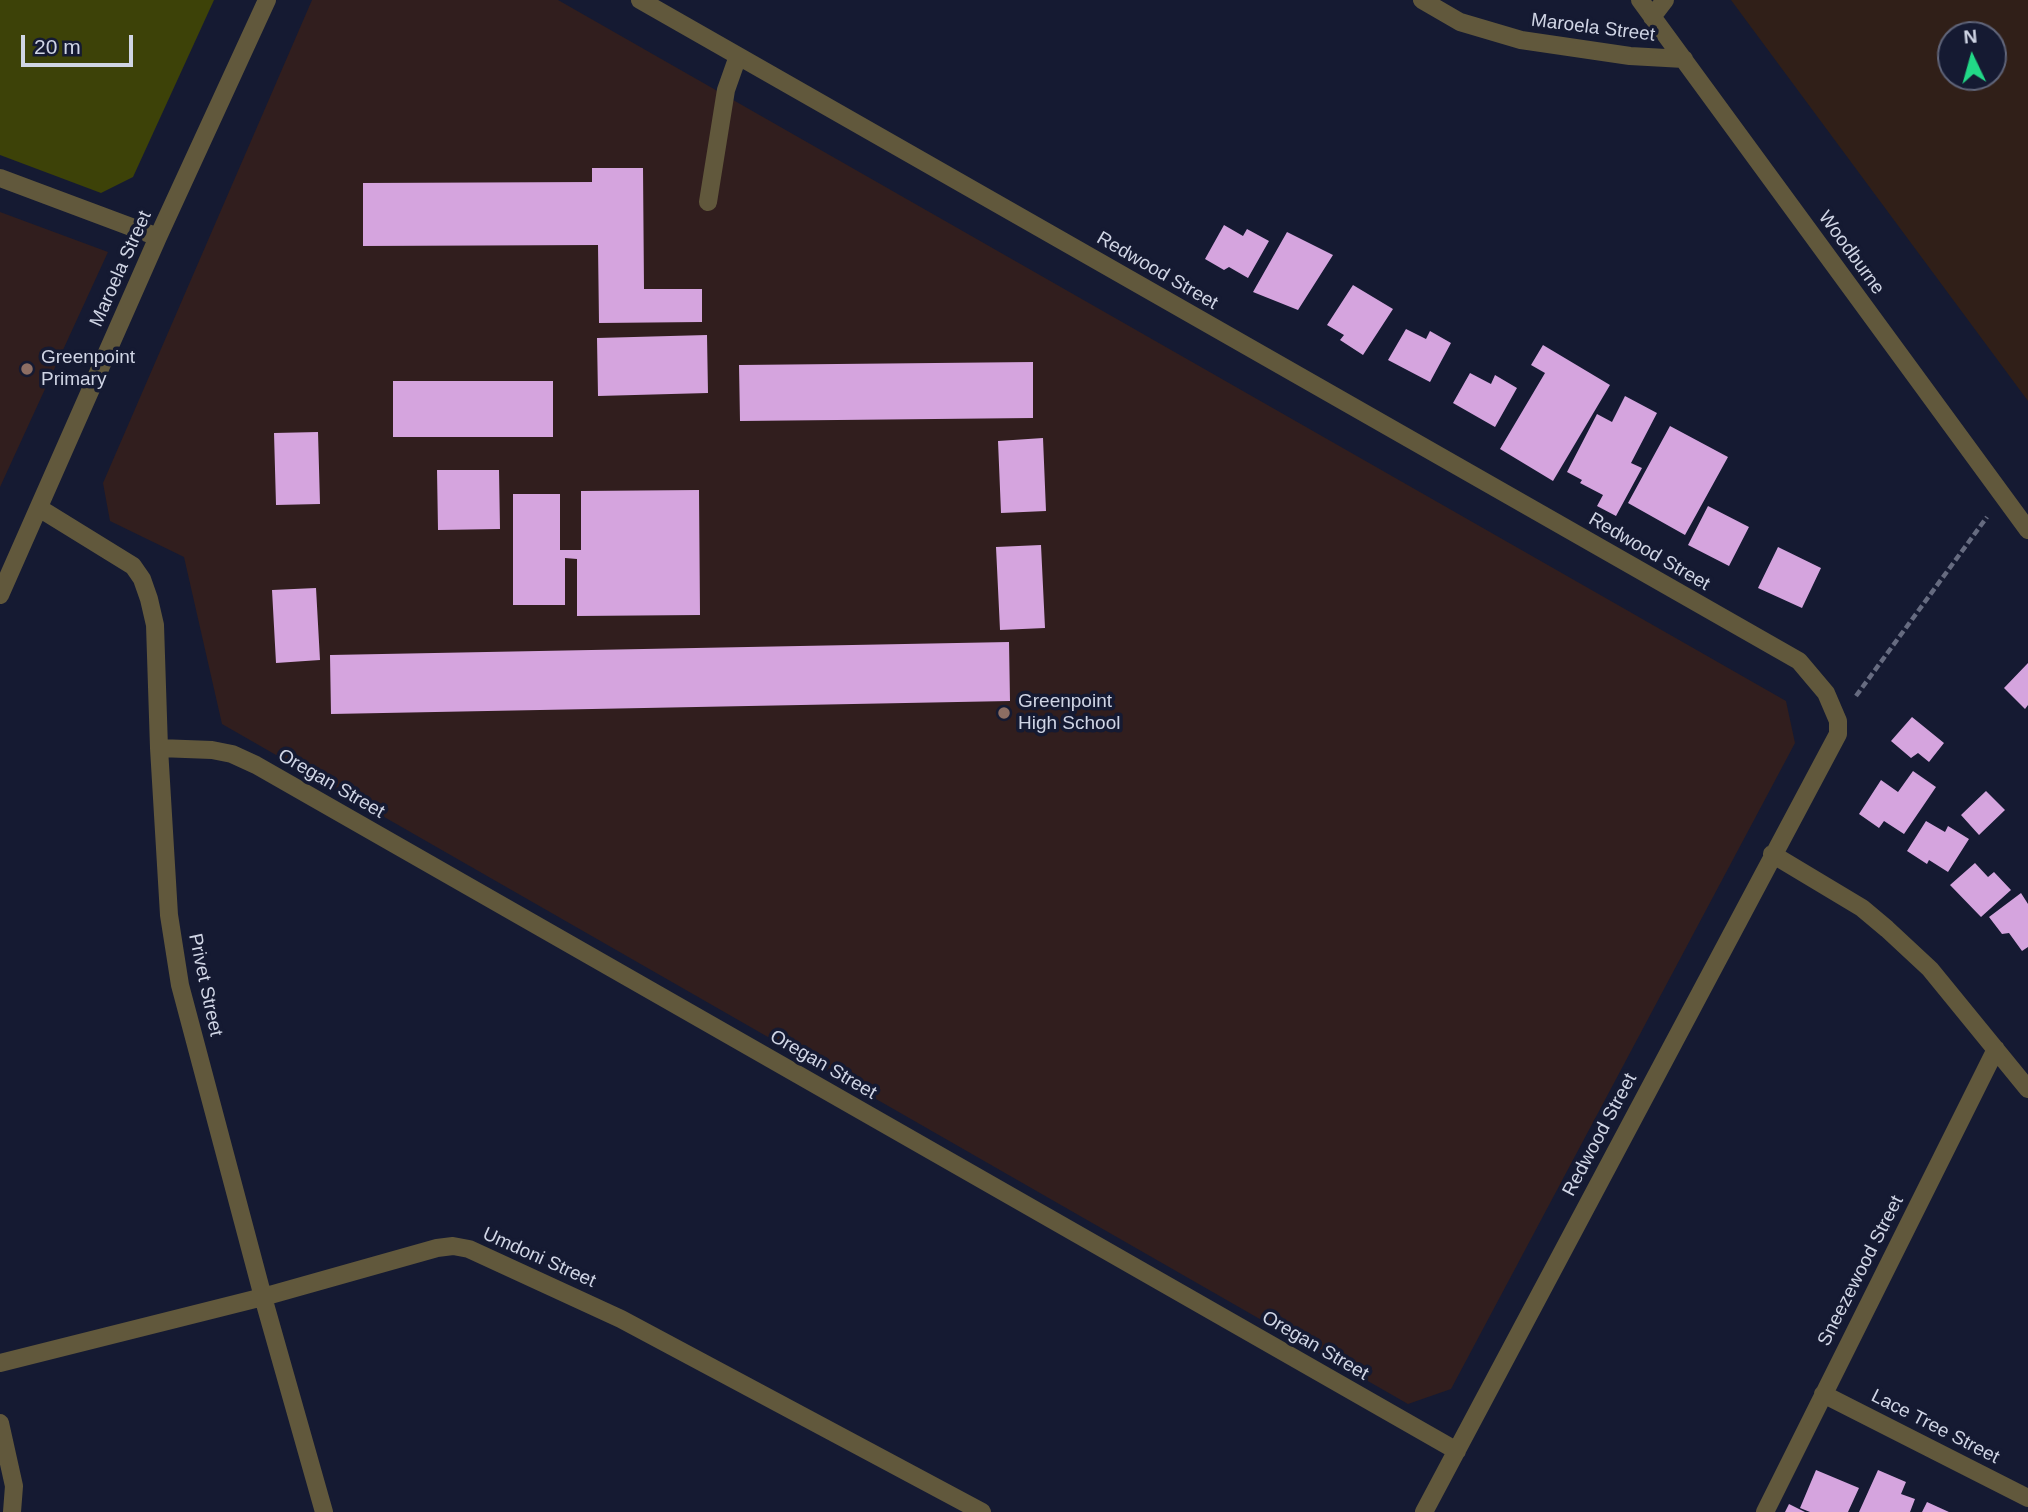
<!DOCTYPE html>
<html>
<head>
<meta charset="utf-8">
<style>
	body { margin:0 }
	#map { position:relative; width:2028px; height:1512px; overflow:hidden; background:#151a32; font-family:Helvetica,sans-serif }
	canvas { display:block }
	.north { position:absolute; left:1937px; top:21px; width:70px; height:70px; box-sizing:border-box; background:#151a32; border:2px solid #60657a; border-radius:50%; rotate:355deg; font-size:19px; font-weight:700; line-height:28px; text-align:center; color:#d0d5e5 }
	.north::after { content:''; display:block; margin:auto; width:24px; height:32px; background:#22d887; clip-path:polygon(50% 0,100% 100%,50% 72%,0 100%) }
	.scale { position:absolute; left:21px; top:35px; width:112px; height:32px; box-sizing:border-box; border:4px solid #d0d5e5; border-top:0; padding-left:9px; font-size:21px; line-height:24px; white-space:nowrap; color:#d0d5e5; -webkit-text-stroke:5px #151a32; paint-order:stroke }
</style>
</head>
<body>
<div id="map">
<canvas width="2028" height="1512"></canvas>
<div class="north">N</div>
<div class="scale">20 m</div>
</div>
<script>
const context = document.querySelector('canvas').getContext('2d');
context.lineJoin = 'round';
function fillPath(path, color) { context.fillStyle = color; context.fill(path, 'evenodd'); }
const toPath = rows => new Path2D(rows.map(r => 'M' + r).join(''));
function stroke(path, color, width, dash) { context.strokeStyle = color; context.lineWidth = width; context.lineCap = dash ? 'butt' : 'round'; context.setLineDash(dash || []); context.stroke(path); }
function drawText(font, color, halo, rows, align = 'center') {
  context.font = font + ' Helvetica,sans-serif'; context.lineWidth = 7; context.setLineDash([]); context.textBaseline = 'middle'; context.strokeStyle = halo; context.fillStyle = color; for (const [text, x, y, turn = 0] of rows) {
    context.save(); context.translate(x, y); context.rotate((+turn || 0) * Math.PI / 180); context.textAlign = isNaN(turn) ? turn : align; if (halo) context.strokeText(text, 0, 0); context.fillText(text, 0, 0); context.restore();
  }
}
const industrial = toPath([
	[1731,0,2028,0,2028,401],
	[1951,35,1993,35,1993,77,1951,77]
]);
const education = toPath([
	[312,0,558,0,1786,701,1795,743,1451,1389,1408,1404,222,724,184,557,110,521,103,483],
	[0,212,108,252,0,487]
]);
const green = toPath([
	[0,0,214,0,133,177,101,193,0,155]
]);
const building = toPath([
	[592,168,643,168,644,289,702,289,702,322,599,323,598,245,363,246,363,183,592,182],
	[1224,225,1243,236,1247,229,1269,241,1248,278,1229,267,1224,270,1205,259],
	[1287,232,1333,255,1298,310,1253,292],
	[1353,285,1393,309,1363,355,1340,340,1344,335,1327,325],
	[1406,329,1426,339,1430,331,1451,343,1430,382,1388,360],
	[707,335,708,393,598,396,597,338],
	[1543,345,1610,385,1553,481,1500,449,1545,373,1531,365],
	[1033,362,1033,418,740,421,739,365],
	[1470,373,1491,384,1495,375,1517,388,1495,427,1453,403],
	[393,381,553,381,553,437,393,437],
	[1625,396,1657,413,1631,463,1642,468,1616,516,1597,506,1603,495,1580,483,1582,480,1567,472,1597,414,1612,422],
	[1670,426,1728,457,1685,535,1628,503],
	[318,432,320,504,276,505,274,433],
	[1043,438,1046,511,1001,513,998,441],
	[437,470,499,470,500,529,438,530],
	[699,490,700,615,577,616,577,559,565,558,565,605,513,605,513,494,560,494,560,550,581,550,581,491],
	[1708,506,1749,527,1729,566,1688,545],
	[1041,545,1045,628,1000,630,996,547],
	[1778,547,1821,568,1802,608,1758,588],
	[316,588,320,660,276,663,272,590],
	[1009,642,1010,701,331,714,330,655],
	[2028,663,2028,705,2025,709,2004,688],
	[1912,717,1944,743,1929,762,1918,753,1911,758,1891,741],
	[1913,771,1936,787,1904,834,1884,821,1879,828,1859,814,1881,780,1898,792],
	[1986,791,2005,810,1979,835,1961,815],
	[1926,821,1945,832,1948,826,1969,839,1948,872,1929,860,1927,864,1907,851],
	[1975,863,1988,877,1994,872,2011,890,1981,917,1950,885],
	[2021,893,2028,904,2028,947,2022,951,2009,933,2002,934,1989,917],
	[1816,1470,1859,1488,1848,1512,1810,1512,1800,1508],
	[1878,1470,1906,1482,1901,1494,1915,1499,1910,1512,1859,1512],
	[1927,1502,1949,1512,1922,1512],
	[1789,1504,1805,1512,1785,1512]
]);
const path = toPath([
	[1856,696,1987,517]
]);
const minor = toPath([
	[640,0,1799,661,1826,693,1838,721,1838,734,1424,1512],
	[1422,0,1460,22,1521,40,1630,56,1684,59],
	[1640,0,2028,530],
	[1652,17,1665,0],
	[0,178,158,237],
	[708,202,726,90,738,56],
	[39,508,133,566,142,579,149,599,155,625,159,748,169,915,180,985,263,1297,324,1512],
	[0,595,158,237,267,0],
	[159,748,212,750,232,754,256,765,1457,1451],
	[1772,854,1862,908,1887,929,1930,969,2028,1089],
	[0,1363,263,1297,437,1248,453,1246,469,1249,621,1319,982,1512],
	[1823,1394,2028,1498],
	[0,1423,14,1486,12,1512],
	[1765,1512,1996,1049]
]);
const markers = [
	[27,369,7,"#8d6e63"],
	[1004,713,7,"#8d6e63"]
];
const streetNames = [
	["Maroela Street",1593,28,7],
	["Woodburne",1851,253,54],
	["Maroela Street",121,269,-66],
	["Redwood Street",1157,271,30],
	["Redwood Street",1649,552,30],
	["Oregan Street",331,784,30],
	["Privet Street",205,985,78],
	["Oregan Street",823,1065,30],
	["Redwood Street",1600,1135,-62],
	["Umdoni Street",539,1258,24],
	["Sneezewood Street",1861,1271,-63],
	["Oregan Street",1315,1346,30],
	["Lace Tree Street",1935,1427,27]
];
const poiNames = [
	["Greenpoint",41,358],
	["Primary",41,380],
	["Greenpoint",1018,702],
	["High School",1018,724]
];
fillPath(industrial, '#301f18');
fillPath(education, '#311e1e');
fillPath(green, '#3d4208');
fillPath(building, '#d5a4de');
stroke(path, '#666b80', 4.5, [7, 3.5]);
stroke(minor, '#61583c', 18);
for (const [x, y, r, color] of markers) { const dot = new Path2D(); dot.arc(x, y, r, 0, 2 * Math.PI); context.fillStyle = color; context.fill(dot); stroke(dot, '#151a32', 2.5); }
drawText('19px', '#d0d5e5', '#151a32', streetNames);
drawText('19px', '#d0d5e5', '#151a32', poiNames, 'left');
</script>
</body>
</html>
